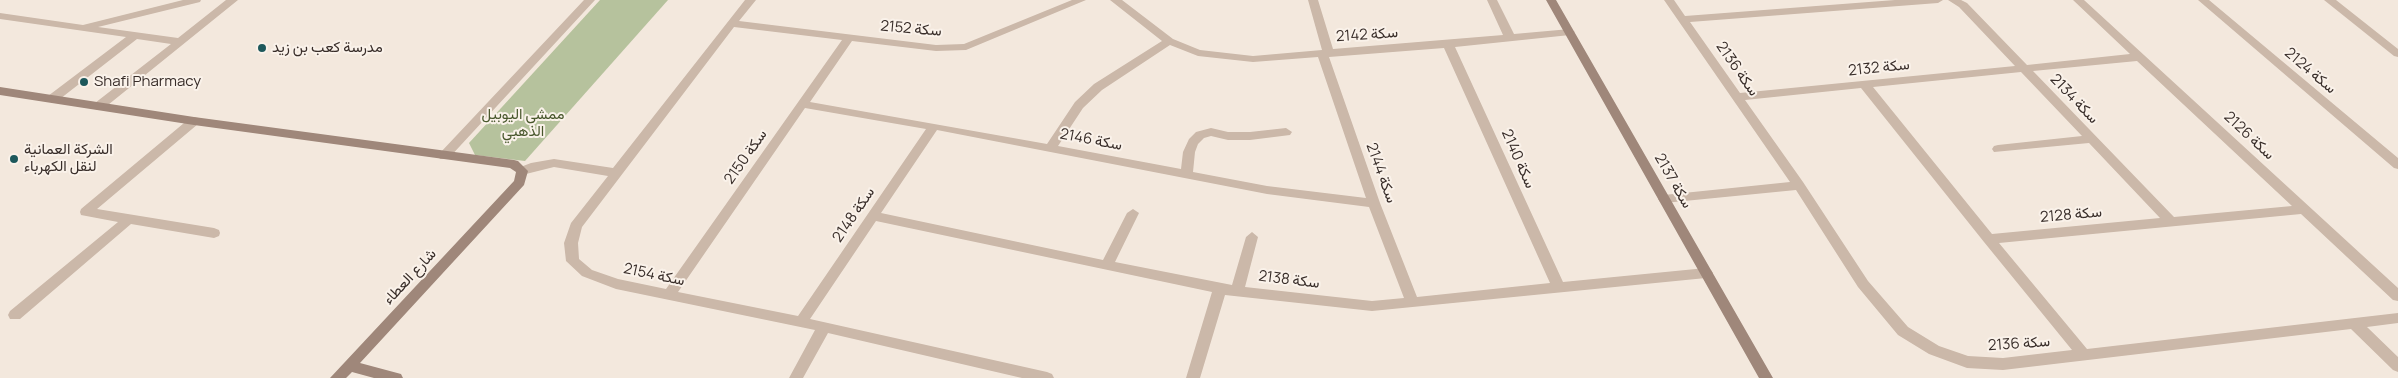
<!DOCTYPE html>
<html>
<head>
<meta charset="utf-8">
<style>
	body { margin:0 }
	canvas { display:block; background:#f3e8dd }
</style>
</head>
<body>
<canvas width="2398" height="378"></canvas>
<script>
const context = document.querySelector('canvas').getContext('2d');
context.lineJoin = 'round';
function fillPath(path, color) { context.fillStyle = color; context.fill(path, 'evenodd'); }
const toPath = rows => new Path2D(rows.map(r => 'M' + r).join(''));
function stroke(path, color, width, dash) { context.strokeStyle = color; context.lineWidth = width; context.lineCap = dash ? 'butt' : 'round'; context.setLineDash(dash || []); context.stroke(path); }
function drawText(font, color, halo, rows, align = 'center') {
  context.font = font + ' Manrope,Vazirmatn,sans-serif'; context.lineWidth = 4; context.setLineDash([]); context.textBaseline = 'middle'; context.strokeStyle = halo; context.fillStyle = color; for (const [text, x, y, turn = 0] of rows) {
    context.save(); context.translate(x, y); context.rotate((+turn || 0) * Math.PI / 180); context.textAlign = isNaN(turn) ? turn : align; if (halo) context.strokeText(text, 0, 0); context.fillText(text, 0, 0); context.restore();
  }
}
const green = toPath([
	[600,0,668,0,525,161,475,155,469,143]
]);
const street = toPath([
	[183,0,201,0,200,2,98,27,178,38,226,0,238,0,103,109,99,110,95,109,93,106,95,103,171,44,137,39,56,102,52,103,46,99,48,96,126,37,0,19,0,13,83,25,183,0],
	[584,0,595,0,448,159,440,159,438,156,440,153,584,0],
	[745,0,756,0,739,21,936,45,964,44,1072,0,1086,0,966,50,936,51,852,41,810,102,1047,144,1075,102,1094,84,1162,41,1110,0,1122,0,1173,39,1200,50,1253,56,1322,50,1308,0,1318,0,1333,49,1503,35,1487,0,1497,0,1514,34,1570,29,1575,32,1570,35,1455,47,1563,282,1706,268,1711,270,1713,273,1711,276,1706,278,1372,311,1225,295,1200,378,1186,378,1212,292,876,221,810,319,1047,372,1052,374,1054,378,1022,378,828,333,803,378,789,378,815,330,616,289,582,276,566,261,564,243,571,223,608,176,554,167,522,175,516,171,518,168,531,163,554,159,613,168,745,0],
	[734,27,842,40,666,289,618,279,592,270,579,259,578,243,582,227,734,27],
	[1170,45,1198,56,1253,62,1318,57,1366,198,1267,186,1193,172,1195,152,1198,144,1204,138,1211,136,1228,140,1250,140,1290,135,1292,132,1286,128,1250,132,1228,132,1211,128,1196,132,1189,139,1183,152,1181,169,1058,146,1083,108,1102,90,1170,45],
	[1444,48,1550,283,1417,297,1380,203,1329,57,1444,48],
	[805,108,926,129,798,316,678,292,805,108],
	[937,130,1267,194,1369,207,1404,298,1372,301,1245,287,1258,237,1252,232,1246,237,1232,285,1115,262,1139,213,1133,209,1127,213,1103,260,881,213,937,130],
	[1664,0,1674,0,1685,16,1895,0,1943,0,1938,3,1690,22,1740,93,2015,66,1959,7,1948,0,1961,0,1967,3,2027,65,2130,54,2073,0,2084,0,2398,288,2398,301,2393,300,2301,214,1999,243,2087,349,2398,313,2398,323,2367,327,2398,357,2398,372,2393,370,2351,329,2003,370,1967,368,1929,354,1898,335,1858,287,1796,190,1664,203,1660,202,1658,199,1664,195,1790,182,1664,0],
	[2137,61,2292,206,2174,217,2033,71,2137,61],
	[2021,72,2082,136,1998,145,1994,146,1992,149,1994,152,2089,143,2160,218,1992,234,1873,87,2021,72],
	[1861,88,1984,242,2072,350,2003,358,1968,356,1939,346,1908,327,1868,281,1803,182,1745,100,1861,88],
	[2198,0,2209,0,2398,158,2398,169,2394,168,2198,0],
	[2324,0,2336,0,2398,49,2398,57,2394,56,2324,0],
	[194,117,198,118,200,121,198,124,97,209,214,228,219,230,220,233,219,236,214,238,131,224,20,319,10,319,8,315,10,311,118,222,81,215,80,212,81,209,190,118,194,117]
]);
const secondary = toPath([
	[1546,0,1556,0,1773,378,1759,378,1546,0],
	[0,87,194,117,514,160,518,161,528,171,524,185,360,363,401,374,403,378,374,378,352,372,346,378,330,378,514,181,516,172,510,168,194,125,0,95,0,87]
]);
const markers = [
	[262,48,5,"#1d585b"],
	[84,82,5,"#1d585b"],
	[14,159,5,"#1d585b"]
];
const streetNames = [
	["سكة 2152",911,29,5],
	["سكة 2142",1367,35,-4],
	["سكة 2132",1879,68,-6],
	["سكة 2136",1737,69,55],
	["سكة 2124",2310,71,40],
	["سكة 2134",2074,99,46],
	["سكة 2126",2249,136,43],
	["سكة 2146",1091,140,11],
	["سكة 2150",746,157,-55],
	["سكة 2140",1518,159,66],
	["سكة 2144",1381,173,70],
	["سكة 2137",1673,181,60],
	["سكة 2148",854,215,-56],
	["سكة 2128",2071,215,-5],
	["سكة 2154",654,275,12],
	["شارع العطاء",410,277,-47],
	["سكة 2138",1289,280,7],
	["سكة 2136",2019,344,-4]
];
const poiNames = [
	["مدرسة كعب بن زيد",272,48],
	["Shafi Pharmacy",94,82],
	["الشرکة العمانیة",24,150],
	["لنقل الکهرباء",24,167]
];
const parkNames = [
	["ممشى اليوبيل",523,115],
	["الذهبي",523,132]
];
fillPath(green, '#b6c29d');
fillPath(street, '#cbb8a9');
fillPath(secondary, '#9f877a');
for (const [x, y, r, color] of markers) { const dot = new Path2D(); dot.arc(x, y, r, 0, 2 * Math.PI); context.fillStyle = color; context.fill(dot); stroke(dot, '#faf2ea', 2); }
drawText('15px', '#382d29', '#faf2ea', streetNames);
drawText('15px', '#382d29', '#faf2ea', poiNames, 'left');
drawText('15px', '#48572c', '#faf2ea', parkNames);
</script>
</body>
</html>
